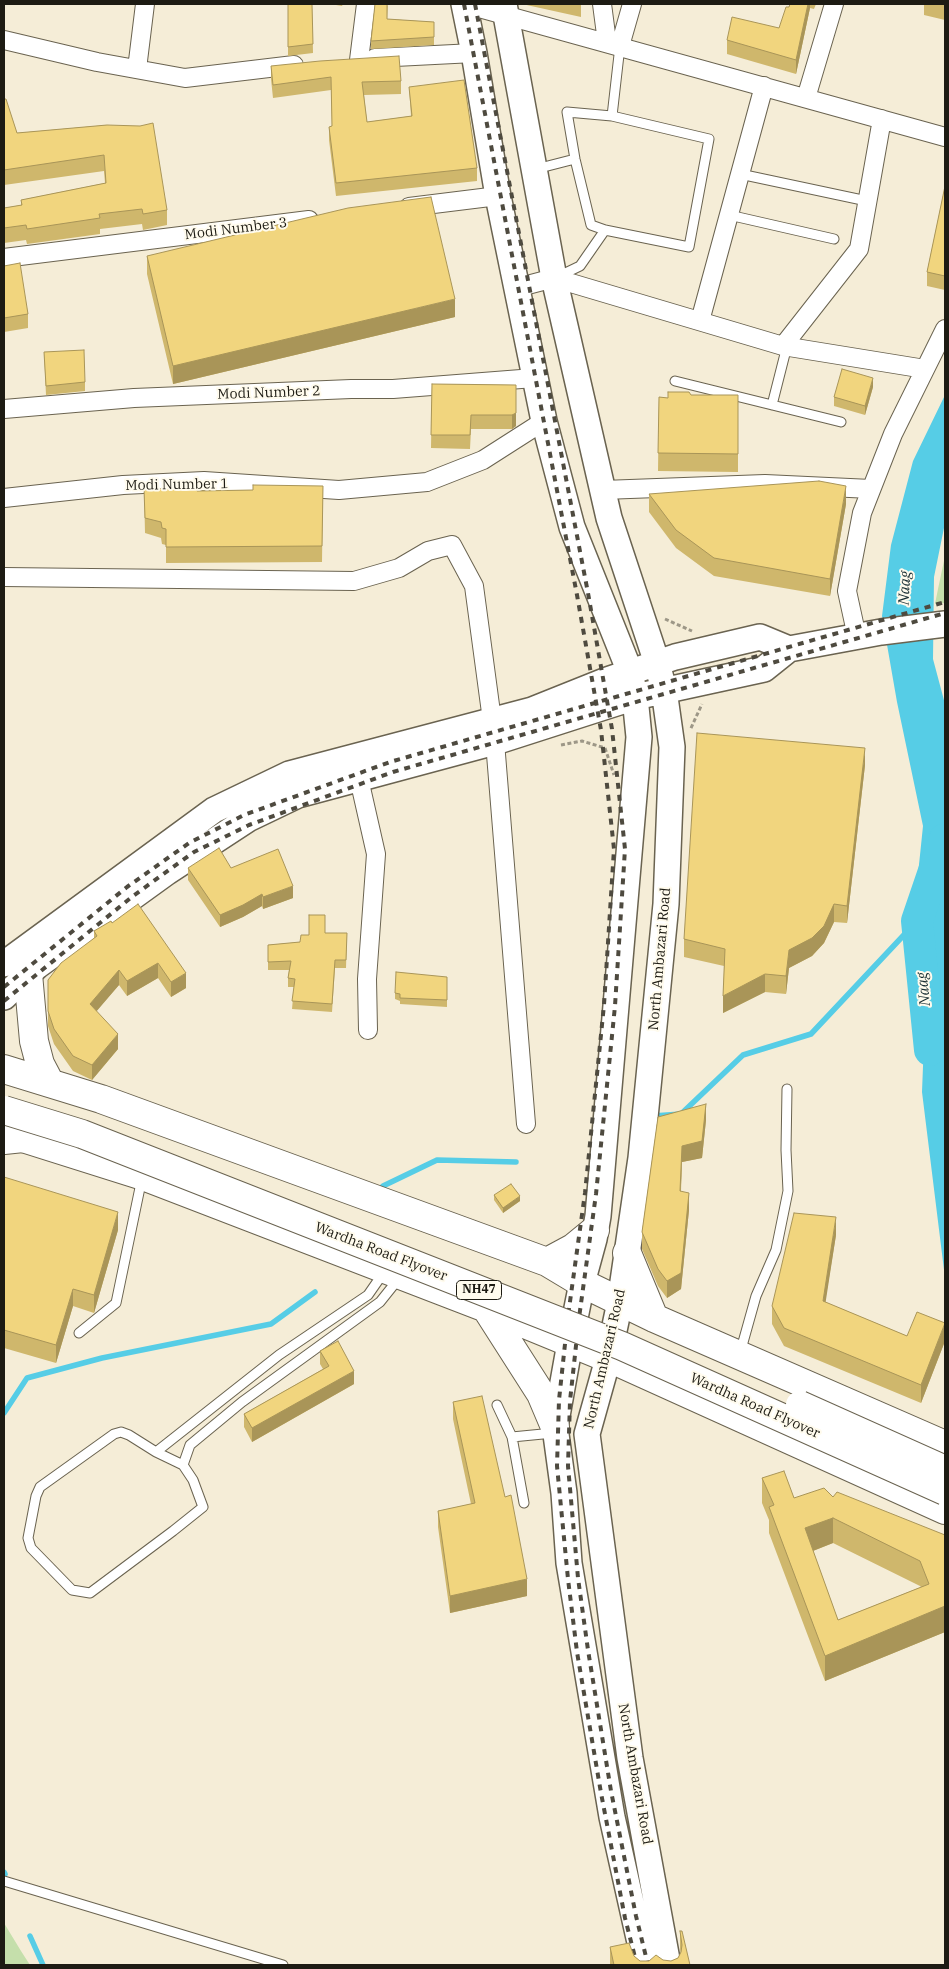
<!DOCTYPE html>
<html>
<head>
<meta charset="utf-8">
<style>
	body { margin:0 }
	#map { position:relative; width:949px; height:1969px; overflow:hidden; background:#f5edd7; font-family:"IBM Plex Serif",serif }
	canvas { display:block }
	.frame { position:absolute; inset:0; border:5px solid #1d1b13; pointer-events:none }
</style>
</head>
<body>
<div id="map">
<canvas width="949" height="1969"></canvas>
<div class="frame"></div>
</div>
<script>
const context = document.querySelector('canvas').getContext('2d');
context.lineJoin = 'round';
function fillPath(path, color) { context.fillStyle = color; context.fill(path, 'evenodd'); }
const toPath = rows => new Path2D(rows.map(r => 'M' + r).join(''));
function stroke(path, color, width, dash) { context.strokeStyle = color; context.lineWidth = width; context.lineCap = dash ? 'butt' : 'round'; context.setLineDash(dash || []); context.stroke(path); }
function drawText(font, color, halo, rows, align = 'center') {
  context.font = font + ' "IBM Plex Serif",serif'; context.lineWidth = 4; context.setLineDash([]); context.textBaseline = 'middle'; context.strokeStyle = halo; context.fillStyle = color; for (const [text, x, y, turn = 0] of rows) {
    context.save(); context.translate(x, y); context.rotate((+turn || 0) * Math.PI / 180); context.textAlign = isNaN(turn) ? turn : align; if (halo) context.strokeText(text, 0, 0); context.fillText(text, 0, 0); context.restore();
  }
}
const green = toPath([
	[945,556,945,603,935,604,938,589],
	[4,1923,21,1951,30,1965,4,1965]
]);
const water = toPath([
	[945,395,945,523,934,577,933,659,945,704,945,1278,922,1092,926,989,914,913,923,826,897,702,882,616,891,545,913,461]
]);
const stream = toPath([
	[653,1116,681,1114,743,1055,811,1034,917,921],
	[383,1186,437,1160,516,1162],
	[4,1413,27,1378,102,1358,271,1324,315,1292],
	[4,1872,5,1874],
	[30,1936,43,1965]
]);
const river = toPath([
	[930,1050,917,921,945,839]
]);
const path = toPath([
	[665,619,692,631],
	[691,728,702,704],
	[561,745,582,741,605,748,614,775]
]);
const lane = toPath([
	[567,112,612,116,709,139,689,247,605,230,591,225,575,159,567,112],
	[612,116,620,46],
	[536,169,575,159],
	[740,174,867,201],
	[729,215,834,239],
	[557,277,580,266,605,230],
	[675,381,841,422],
	[772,405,787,346],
	[384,1272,368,1295,279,1355,156,1452,129,1435,121,1432,114,1434,40,1487,36,1496,28,1538,31,1548,72,1590,90,1593,173,1531,203,1507,193,1480,183,1465,190,1445,242,1402,380,1302,400,1277],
	[79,1333,116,1303,142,1178],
	[740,1353,756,1296,776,1250,788,1191,786,1150,787,1089],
	[497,1405,512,1437,524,1503],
	[512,1437,553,1433],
	[156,1452,183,1465],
	[4,1881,283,1965]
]);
const street = toPath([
	[465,4,945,137],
	[602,4,607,42],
	[4,40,97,62,185,78,294,65],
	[620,46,632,4],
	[375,58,474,53],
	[359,60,366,4],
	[137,69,145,4],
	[806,98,834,4],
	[409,207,498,196],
	[4,258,309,220],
	[516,288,554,278,783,346,925,369],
	[700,321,764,86],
	[783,346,859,249,882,119],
	[4,409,134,398,351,389,393,389,534,378],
	[603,490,765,484,871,489],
	[4,498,123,485,204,481,339,490,427,482,483,460,544,421],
	[4,577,354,581,399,568,428,551,452,545,474,586,492,720],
	[857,637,847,591,862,513,893,434,945,329],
	[495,742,526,1124],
	[359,779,376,854,367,979,368,1030]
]);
const secondary = toPath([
	[464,4,474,53,498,196,544,421,572,527,630,672,635,697,639,737,598,1216,594,1239,582,1283,570,1343,555,1427,564,1493,569,1563,612,1817,645,1965],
	[504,4,554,278,609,518,657,663,664,690,672,747,666,904,641,1158,620,1302,608,1359,587,1434,630,1758,668,1965],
	[4,964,214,810,289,774,532,710,607,680,675,657,760,637,789,649],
	[4,997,37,966,167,872,248,819,298,795,495,742,635,697,764,669,789,649,881,632,945,624]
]);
const primary = toPath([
	[28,974,34,1041,40,1064,50,1083],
	[4,1069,101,1099,547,1262,582,1283,654,1318,945,1445],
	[4,1132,143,1176,486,1308,620,1363,945,1510],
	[627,1253,654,1318],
	[547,1262,573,1248,595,1230],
	[486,1308,541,1394,555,1427]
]);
const highway = toPath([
	[4,1140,23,1138]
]);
const rail = toPath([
	[464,4,577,595,601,730,614,849,604,1005,585,1193,568,1316,559,1400,557,1466,568,1579,577,1652,601,1793,625,1918,637,1965],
	[475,4,588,593,612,729,625,849,615,1006,596,1194,579,1318,570,1401,568,1466,578,1578,588,1650,611,1791,636,1916,648,1965],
	[4,987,127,887,189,843,244,815,390,762,945,602],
	[4,1001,133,896,194,852,249,825,393,772,945,613]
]);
const highwayBridge = toPath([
	[4,1110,82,1134,622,1346,945,1491],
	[800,1405,943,1469]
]);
const wall = toPath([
	[282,4,312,4,313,53,288,56,288,5],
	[330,4,343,4,342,6],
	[388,4,387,19,434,22,434,45,371,49,371,41],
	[522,4,581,4,581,17],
	[790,4,816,4,814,9,810,8,796,74,727,54,727,40,779,28,789,7],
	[924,4,945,4,945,20,924,15],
	[271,66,401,81,401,94,364,95,367,122,411,116,409,87,477,168,477,181,336,196,329,140,329,127,332,127,331,90,273,98,271,79],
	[4,99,17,133,107,125,167,210,167,225,143,230,142,224,100,229,100,234,27,244,26,240,4,243,4,208,21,205,21,200,105,183,104,171,4,185],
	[945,186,945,290,927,286,927,272],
	[147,256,455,317,173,384,147,274],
	[4,266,28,314,28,328,4,332],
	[44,352,85,382,85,391,46,395],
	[432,384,516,385,516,426,512,429,471,429,470,449,431,448],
	[873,387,865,415,834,406,834,397],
	[691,395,738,395,738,472,658,471,659,397,668,398],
	[323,486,322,562,166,563,166,545,162,544,161,538,145,533,144,489,197,491,253,490],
	[649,494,846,504,830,596,714,576,676,548,649,512],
	[865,765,847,923,834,922,824,943,812,956,789,968,786,994,765,992,723,1013,724,966,684,957,684,939],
	[188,868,231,868,293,898,263,909,262,906,243,917,220,927,188,880],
	[112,923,186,988,171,997,158,978,127,996,119,985,96,1011,118,1049,92,1080,73,1071,54,1044,48,1026,48,980,94,938,94,931],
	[325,933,347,933,346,968,335,968,332,1012,292,1009,294,987,288,987,288,978,289,970,268,970,268,945,300,942,309,935],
	[447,977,447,1007,400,1004,400,1001,395,999,395,993],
	[658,1117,706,1120,702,1158,682,1162,681,1191,689,1210,681,1289,667,1298,658,1286,642,1249,642,1232],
	[4,1177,118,1230,94,1313,73,1306,56,1363,4,1348],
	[494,1195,520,1201,503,1213,494,1200],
	[836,1235,825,1302,907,1336,945,1341,921,1403,784,1346,772,1324,772,1306],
	[320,1351,354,1384,252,1442,244,1427,244,1414,323,1369,320,1364],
	[453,1402,505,1497,527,1596,450,1613,438,1527,438,1511,471,1504,453,1419],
	[762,1478,794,1498,833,1497,945,1535,945,1632,825,1681,769,1533,769,1520,762,1503],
	[833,1543,920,1586,921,1587,838,1620,813,1551],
	[680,1931,690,1965,610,1965,610,1947,634,1956,640,1961,671,1961,678,1958,681,1954,680,1949]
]);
const shadedWall = toPath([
	[808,4,810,4,810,8,796,74,796,60],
	[455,299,455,317,173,384,173,366],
	[873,378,873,387,865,415,865,406],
	[516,385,516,426,512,429,512,415],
	[846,486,846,504,830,596,830,579],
	[865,748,865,765,847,923,847,906],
	[293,886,293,898,263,909,263,897],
	[262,894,262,906,243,917,220,927,220,915],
	[834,904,834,922,824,943,812,956,789,968,786,994,786,976,789,950],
	[158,963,158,978,127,996,127,981],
	[119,970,119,985,90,1019,90,1004],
	[186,973,186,988,171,997,171,982],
	[765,974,765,992,723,1013,723,996],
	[118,1034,118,1049,92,1080,92,1065],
	[706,1104,706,1120,702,1158,682,1162,680,1208,682,1146],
	[689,1193,689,1210,681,1289,667,1298,667,1281],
	[520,1196,520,1201,503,1213,503,1208],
	[118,1212,118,1230,94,1313,94,1295],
	[836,1217,836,1235,823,1319,823,1301],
	[73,1289,73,1306,56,1363,56,1345],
	[945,1323,945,1341,921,1403,921,1385],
	[354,1371,354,1384,252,1442,252,1428],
	[833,1518,833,1543,805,1554,805,1528],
	[527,1579,527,1596,450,1613,450,1596],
	[945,1606,945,1632,825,1681,825,1656]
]);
const building = toPath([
	[288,4,312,4,313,44,288,47,288,4],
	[375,4,387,4,387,19,434,22,434,37,371,41,375,4],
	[790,4,808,4,796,60,727,40,732,17,779,28,786,7,789,7,790,4],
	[399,56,401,81,362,82,367,122,412,116,409,87,464,80,477,168,336,183,329,127,332,126,331,77,273,85,271,66,320,61,399,56],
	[4,99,6,99,17,133,107,125,140,126,153,123,167,210,143,214,142,209,99,214,100,218,27,229,26,225,4,228,4,208,22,205,21,200,106,183,104,155,4,170,4,99],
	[945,186,945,276,927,272,945,186],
	[431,197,455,299,173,366,147,256,348,208,431,197],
	[20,263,28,314,4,318,4,266,20,263],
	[84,350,85,382,46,386,44,352,84,350],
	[842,369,873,378,865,406,834,397,842,369],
	[432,384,516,385,516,413,512,415,471,415,470,435,431,435,432,384],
	[668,392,689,392,691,395,738,395,738,454,658,453,659,397,668,398,668,392],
	[819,481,846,486,830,579,714,558,676,530,649,494,819,481],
	[253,485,323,486,322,546,166,547,166,529,162,528,161,522,145,518,144,489,196,488,197,491,253,490,253,485],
	[697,733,865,748,847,906,834,904,824,926,812,938,789,950,786,976,765,974,723,996,725,949,684,939,697,733],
	[219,848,231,868,278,849,293,886,263,897,262,894,243,905,220,915,188,868,219,848],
	[138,904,186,973,171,982,158,963,127,981,119,970,90,1004,118,1034,92,1065,73,1056,54,1029,48,1011,48,980,61,963,97,936,94,931,111,921,112,923,138,904],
	[309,915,325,915,325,933,347,933,346,960,335,960,332,1004,292,1001,295,979,288,978,291,961,268,962,268,945,300,942,301,935,309,935,309,915],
	[396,972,447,977,447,1000,400,998,400,994,395,993,396,972],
	[706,1104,702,1141,682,1146,680,1191,689,1193,681,1273,667,1281,658,1269,642,1232,658,1117,706,1104],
	[4,1177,118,1212,94,1295,73,1289,56,1345,4,1330,4,1177],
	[511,1184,520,1196,503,1208,494,1195,511,1184],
	[794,1213,836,1217,823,1301,907,1336,917,1312,945,1323,921,1385,784,1328,772,1306,794,1213],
	[338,1341,354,1371,252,1428,244,1414,329,1366,320,1351,338,1341],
	[482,1396,505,1497,511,1495,527,1579,450,1596,438,1511,475,1503,453,1402,482,1396],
	[784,1471,794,1498,824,1488,833,1497,837,1492,945,1535,945,1606,825,1656,769,1507,774,1505,762,1478,784,1471],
	[833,1518,920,1561,929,1584,838,1620,805,1528,833,1518],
	[680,1931,682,1931,690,1965,614,1965,610,1947,629,1943,634,1956,640,1961,649,1961,656,1955,663,1960,671,1961,678,1958,681,1952,682,1945,680,1931]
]);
const shields = [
	[479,1290,45]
];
const shieldNames = [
	["NH47",479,1290]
];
const streetNames = [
	["Modi Number 3",236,229,-7],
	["Modi Number 2",269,393,-2],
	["Modi Number 1",177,485,-1],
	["North Ambazari Road",660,959,-85],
	["Wardha Road Flyover",381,1252,21],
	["North Ambazari Road",605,1359,-77],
	["Wardha Road Flyover",755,1406,24],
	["North Ambazari Road",635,1774,80]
];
const waterNames = [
	["Naag",905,588,-87],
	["Naag",924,989,-96]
];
fillPath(green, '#c5dfab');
fillPath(water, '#56cde6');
stroke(stream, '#56cde6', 5.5);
stroke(river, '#56cde6', 32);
stroke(lane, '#6a6350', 11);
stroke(street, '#6a6350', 20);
stroke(secondary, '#6a6350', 28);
stroke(primary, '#6a6350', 30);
stroke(highway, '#6a6350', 30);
stroke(path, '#9d9787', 3, [4, 2.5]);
stroke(lane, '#fff', 9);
stroke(street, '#fff', 18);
stroke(secondary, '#fff', 25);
stroke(primary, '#fff', 28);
stroke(highway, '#fff', 28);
stroke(rail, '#4e4a3f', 4, [6, 6]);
stroke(highwayBridge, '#6a6350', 30, []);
stroke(highwayBridge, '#fff', 28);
fillPath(wall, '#cfb76c');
fillPath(shadedWall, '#a99558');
fillPath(building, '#f1d57e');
stroke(building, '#a99558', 1);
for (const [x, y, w] of shields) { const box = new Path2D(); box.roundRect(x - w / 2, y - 9.5, w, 19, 4); context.fillStyle = '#fffbed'; context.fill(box); stroke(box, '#1d1b13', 1); }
drawText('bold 12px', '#1d1b13', null, shieldNames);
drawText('14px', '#1d1b13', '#fffbed', streetNames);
drawText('italic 15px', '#182d32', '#fffbed', waterNames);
</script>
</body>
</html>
